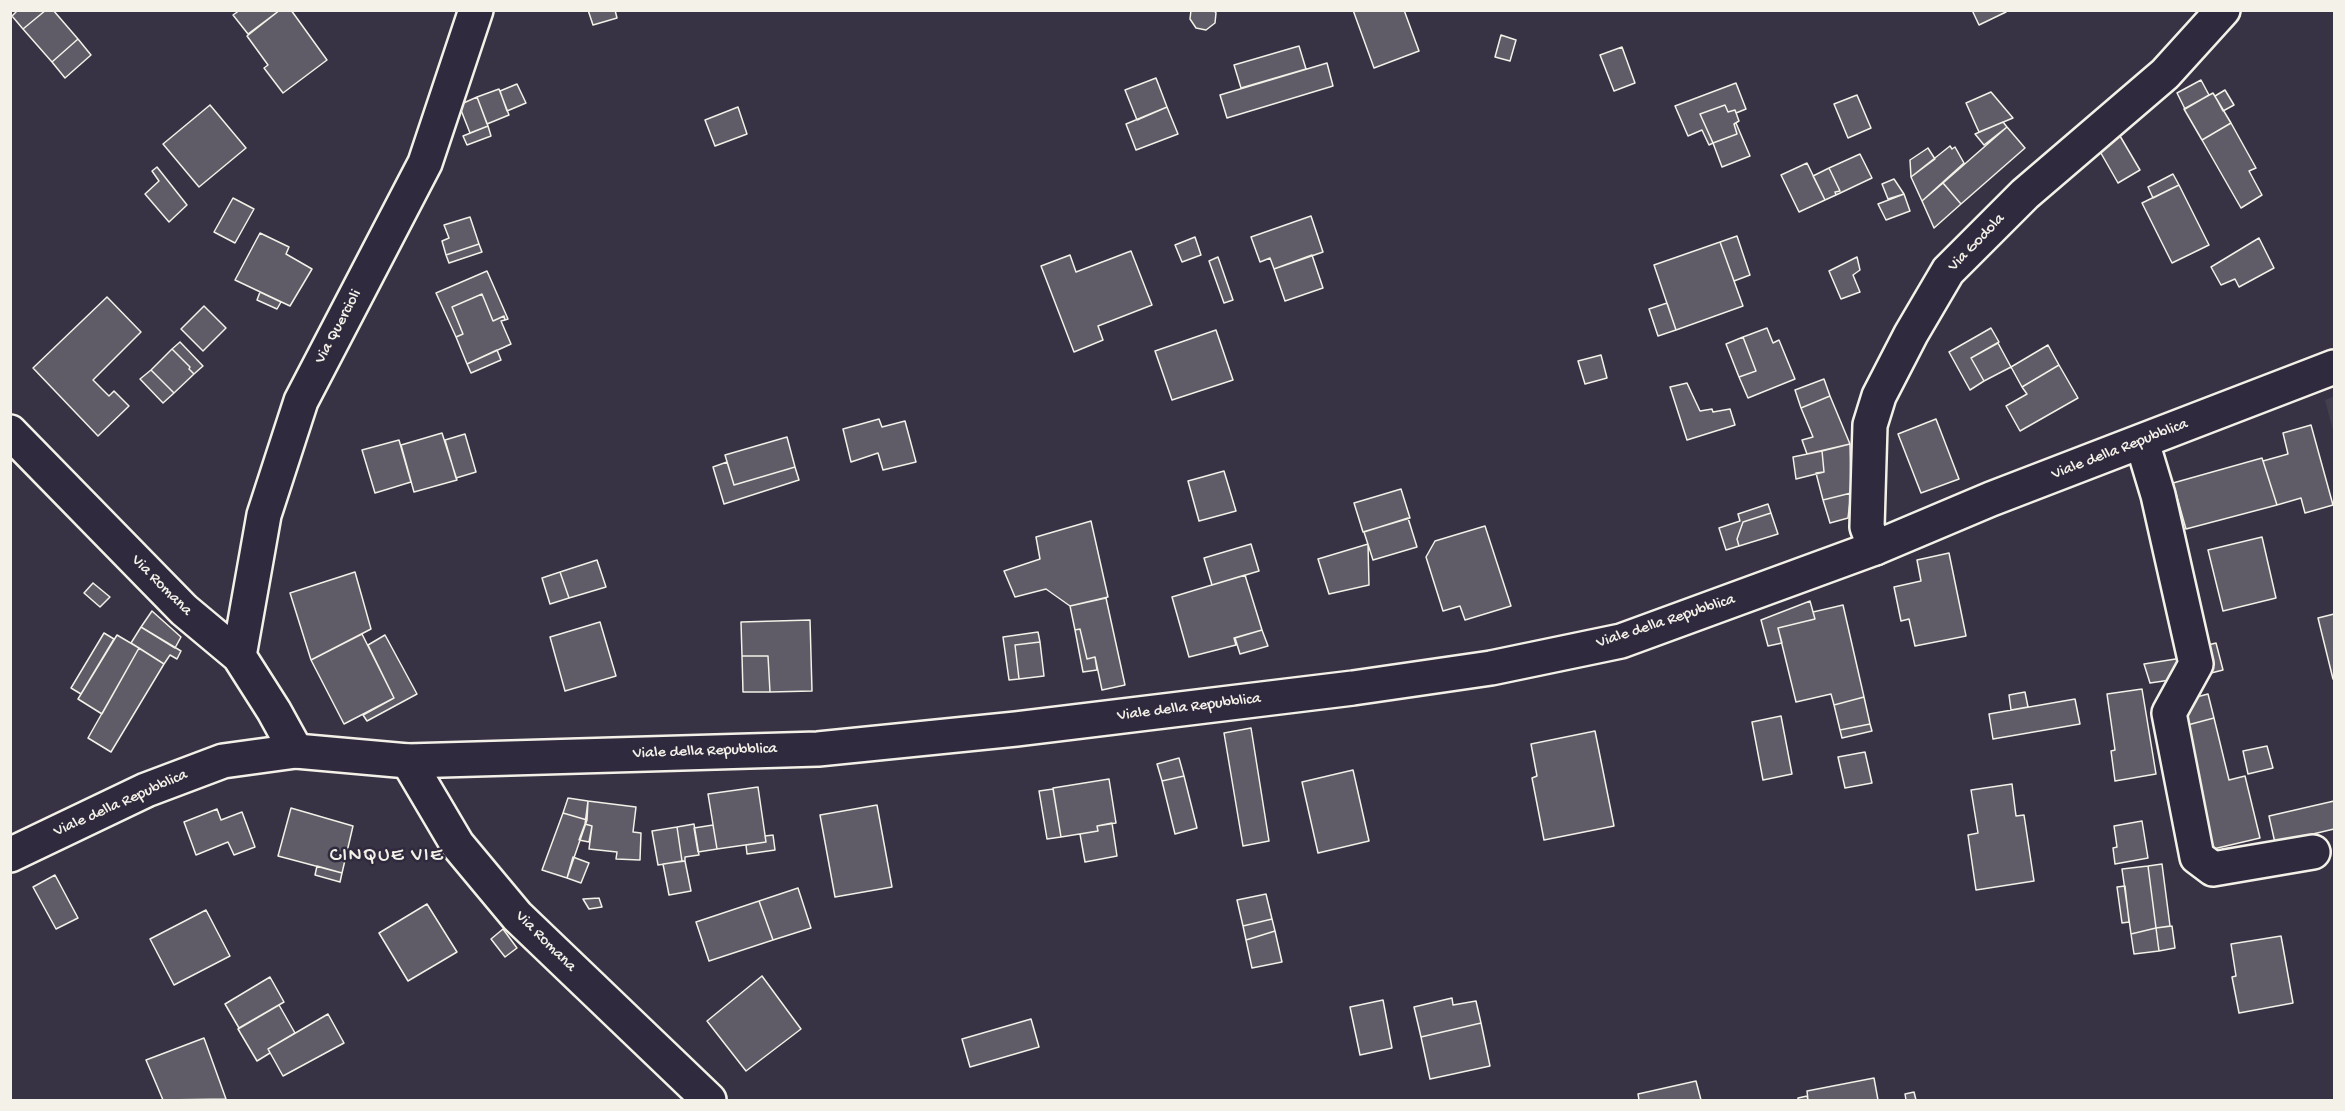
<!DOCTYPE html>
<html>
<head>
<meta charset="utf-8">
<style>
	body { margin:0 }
	#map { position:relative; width:2345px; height:1111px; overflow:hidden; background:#373244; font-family:"Gochi Hand",sans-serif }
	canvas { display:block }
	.frame { position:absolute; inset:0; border:12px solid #f4f1e8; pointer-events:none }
</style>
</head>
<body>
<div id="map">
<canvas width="2345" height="1111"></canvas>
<div class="frame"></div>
</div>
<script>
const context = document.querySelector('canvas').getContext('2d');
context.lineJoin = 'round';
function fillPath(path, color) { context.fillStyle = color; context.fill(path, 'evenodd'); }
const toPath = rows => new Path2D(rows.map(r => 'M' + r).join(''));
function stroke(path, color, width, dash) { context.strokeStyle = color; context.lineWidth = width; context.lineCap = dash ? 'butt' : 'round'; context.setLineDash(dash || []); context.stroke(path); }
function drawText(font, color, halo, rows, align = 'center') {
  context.font = font + ' "Gochi Hand",sans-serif'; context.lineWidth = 5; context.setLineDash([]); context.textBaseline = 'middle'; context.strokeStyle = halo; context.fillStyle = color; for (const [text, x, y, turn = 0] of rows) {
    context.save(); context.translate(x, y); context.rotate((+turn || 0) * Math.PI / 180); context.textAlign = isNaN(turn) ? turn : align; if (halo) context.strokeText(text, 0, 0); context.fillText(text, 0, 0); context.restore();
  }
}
const built = toPath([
	[2334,396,2334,435,2325,400]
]);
const building = toPath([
	[18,10,46,10,23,29,12,16,18,10],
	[46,10,53,10,78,39,52,62,23,29,46,10],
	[240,10,280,10,248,34,233,15,240,10],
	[280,10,291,10,327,60,283,93,264,68,268,65,247,36,280,10],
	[588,10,615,10,617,18,593,25,588,10],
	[1191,10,1214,10,1216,13,1215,23,1206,30,1196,28,1190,19,1191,10],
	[1353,10,1404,10,1419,51,1374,68,1353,10],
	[1972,10,2006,10,2006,12,1979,25,1972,10],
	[1501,35,1516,40,1510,61,1495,57,1501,35],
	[78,39,91,55,65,78,52,62,78,39],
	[1299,46,1306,69,1241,88,1234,65,1299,46],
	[1622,47,1635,83,1614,91,1600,55,1622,47],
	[1327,63,1333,86,1227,118,1220,95,1327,63],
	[1156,78,1167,107,1137,120,1125,90,1156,78],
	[2201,80,2209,95,2185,109,2177,93,2201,80],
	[1736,83,1746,109,1736,113,1735,110,1728,112,1725,105,1700,114,1713,143,1709,145,1702,130,1688,136,1675,106,1736,83],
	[517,84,526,103,507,111,500,91,517,84],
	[499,89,509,115,487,124,477,97,499,89],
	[2225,90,2234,105,2223,111,2215,96,2225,90],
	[1991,92,2013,118,1979,132,1966,103,1991,92],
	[2213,93,2231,123,2202,140,2184,109,2213,93],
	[1857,95,1871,128,1848,138,1834,104,1857,95],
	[477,97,488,126,470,133,459,105,477,97],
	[210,105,246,148,199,187,163,144,210,105],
	[1725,105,1728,112,1735,110,1739,121,1734,124,1737,134,1713,143,1700,114,1725,105],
	[738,107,747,134,715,146,705,120,738,107],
	[1167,107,1178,134,1136,150,1126,124,1167,107],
	[2003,122,2007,127,1984,145,1975,134,2003,122],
	[1736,123,1750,156,1722,167,1713,143,1737,134,1734,124,1736,123],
	[2231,123,2256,168,2249,171,2262,195,2241,208,2202,140,2231,123],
	[488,126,491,136,467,145,463,136,488,126],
	[2007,127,2025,148,1961,204,1943,183,2007,127],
	[2120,136,2140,170,2118,183,2098,148,2120,136],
	[1950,146,1952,149,1955,147,1964,163,1922,201,1911,177,1950,146],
	[1928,148,1935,159,1911,177,1910,160,1928,148],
	[1860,154,1872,178,1836,195,1835,192,1840,191,1829,168,1860,154],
	[1807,163,1825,200,1799,212,1781,175,1807,163],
	[157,167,187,205,169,222,145,194,159,181,152,171,157,167],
	[1829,168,1840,191,1835,192,1836,195,1825,200,1813,176,1829,168],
	[2173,174,2179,185,2153,198,2148,187,2173,174],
	[1894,179,1904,194,1888,199,1882,184,1894,179],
	[1943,183,1961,204,1934,228,1922,201,1943,183],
	[2179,185,2209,245,2172,263,2142,203,2179,185],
	[1904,194,1910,211,1886,220,1878,204,1904,194],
	[233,198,254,209,235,243,214,232,233,198],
	[1311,216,1323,252,1274,269,1270,258,1260,262,1251,237,1311,216],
	[470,217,479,244,446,255,442,241,449,238,444,225,470,217],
	[260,233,289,247,286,254,312,269,290,306,235,280,260,233],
	[1737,236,1750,275,1734,281,1720,242,1737,236],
	[1195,237,1201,255,1182,262,1175,245,1195,237],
	[2259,238,2274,268,2239,287,2235,279,2221,285,2211,267,2259,238],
	[1720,242,1743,306,1676,330,1654,265,1720,242],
	[479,244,482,252,449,263,446,255,479,244],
	[1131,251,1152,305,1098,326,1103,340,1074,352,1041,266,1070,255,1076,272,1131,251],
	[1312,255,1323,288,1285,301,1274,269,1312,255],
	[1218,257,1233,300,1224,303,1209,261,1218,257],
	[1857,257,1860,270,1853,275,1860,292,1841,299,1829,271,1857,257],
	[487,271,508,319,505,320,504,316,493,321,482,294,452,307,463,334,456,337,436,293,487,271],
	[260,292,281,302,277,309,257,300,260,292],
	[482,294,493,321,504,316,505,320,501,321,511,344,467,364,456,337,463,334,452,307,482,294],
	[107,297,141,332,93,380,109,396,114,391,129,406,98,436,33,368,107,297],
	[1667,303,1676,330,1658,336,1649,309,1667,303],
	[204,306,226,328,203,351,181,329,204,306],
	[1767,328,1773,343,1779,340,1795,379,1748,398,1739,377,1756,371,1743,337,1767,328],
	[1991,328,1999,342,1971,358,1984,381,1970,390,1949,352,1991,328],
	[1216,330,1233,380,1172,400,1155,351,1216,330],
	[1743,337,1756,371,1739,377,1726,344,1743,337],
	[180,342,203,366,194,374,189,369,190,367,172,349,180,342],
	[1998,343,2011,367,1984,381,1971,358,1998,343],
	[2048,345,2059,365,2022,387,2011,367,2048,345],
	[172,349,190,367,189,369,194,374,174,393,151,370,172,349],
	[497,350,501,360,471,373,467,364,497,350],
	[1601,355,1607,378,1585,384,1578,361,1601,355],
	[2059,365,2078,398,2020,431,2006,406,2027,394,2022,387,2059,365],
	[151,370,174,393,163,403,140,379,151,370],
	[1824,379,1830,396,1801,408,1795,390,1824,379],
	[1687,383,1700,411,1712,409,1713,412,1730,409,1735,425,1687,440,1670,387,1687,383],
	[1830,396,1850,444,1807,454,1802,440,1813,437,1801,408,1830,396],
	[879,419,882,427,905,421,916,462,883,470,878,453,851,462,843,429,879,419],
	[1936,419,1959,479,1921,493,1898,434,1936,419],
	[2311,425,2333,505,2305,513,2301,498,2277,505,2263,461,2288,454,2283,433,2311,425],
	[442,433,457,480,414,492,401,445,442,433],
	[465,434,476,472,456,478,445,440,465,434],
	[787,437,795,467,734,485,725,455,787,437],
	[399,440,411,482,375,493,362,450,399,440],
	[1850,444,1851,493,1823,500,1816,473,1824,472,1822,451,1850,444],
	[1822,451,1824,472,1796,479,1793,457,1822,451],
	[2262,458,2277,505,2186,529,2173,483,2262,458],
	[727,462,734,485,795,467,799,480,724,504,713,467,727,462],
	[1224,471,1236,511,1199,521,1188,481,1224,471],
	[1401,489,1410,518,1363,532,1354,503,1401,489],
	[1851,493,1848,518,1830,523,1823,500,1851,493],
	[1768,504,1771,513,1743,522,1737,539,1739,546,1726,550,1719,528,1740,521,1738,514,1768,504],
	[1771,513,1778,534,1739,546,1737,539,1743,522,1771,513],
	[1408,518,1417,547,1373,560,1364,532,1408,518],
	[1091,521,1108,597,1070,606,1046,589,1015,597,1004,571,1040,559,1036,537,1091,521],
	[1485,526,1511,606,1465,620,1460,606,1443,611,1426,557,1435,541,1485,526],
	[2262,537,2276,598,2223,611,2208,550,2262,537],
	[1251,544,1259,571,1212,585,1204,558,1251,544],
	[1368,544,1369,585,1329,594,1318,559,1368,544],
	[1949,553,1966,636,1915,646,1909,619,1901,621,1894,587,1921,581,1917,560,1949,553],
	[597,560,606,587,569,598,560,572,597,560],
	[355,572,371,629,311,660,290,593,355,572],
	[560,572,569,598,550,604,542,578,560,572],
	[1245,575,1262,630,1234,638,1236,645,1189,657,1172,597,1245,575],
	[93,583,110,597,100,607,84,593,93,583],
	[1106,598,1125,685,1102,690,1095,657,1087,659,1080,629,1075,630,1070,606,1106,598],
	[1810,601,1815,619,1778,628,1782,643,1768,646,1761,620,1810,601],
	[1843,605,1864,697,1834,705,1831,694,1796,702,1778,628,1815,619,1813,612,1843,605],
	[152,611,181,637,175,648,141,627,152,611],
	[2334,614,2334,679,2333,679,2318,618,2334,614],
	[810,620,812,691,770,692,768,656,742,656,741,622,810,620],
	[600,622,616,676,565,691,550,637,600,622],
	[141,627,181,651,177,659,170,655,164,664,131,643,141,627],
	[1080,629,1087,659,1095,657,1097,670,1083,672,1075,630,1080,629],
	[1262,630,1268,646,1240,654,1235,638,1262,630],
	[1038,632,1040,642,1015,645,1019,679,1009,680,1003,637,1038,632],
	[104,633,114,639,81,694,71,688,104,633],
	[362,634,394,698,344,724,311,660,362,634],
	[117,635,139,648,102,714,78,699,117,635],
	[385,635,417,694,367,721,363,715,394,698,368,645,385,635],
	[1040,642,1044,676,1019,679,1015,645,1040,642],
	[2216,643,2223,670,2211,673,2204,646,2216,643],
	[139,648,164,664,111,752,88,738,139,648],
	[742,656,768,656,770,692,743,692,742,656],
	[2182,658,2177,679,2150,683,2144,664,2182,658],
	[2142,689,2156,774,2115,781,2111,751,2115,750,2107,694,2142,689],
	[2025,692,2028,707,2011,710,2009,695,2025,692],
	[2208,694,2214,718,2180,727,2185,700,2208,694],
	[1864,697,1870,724,1840,730,1834,705,1864,697],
	[2075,699,2080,724,1993,739,1989,714,2075,699],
	[1781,716,1792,774,1763,780,1752,722,1781,716],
	[2214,718,2229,780,2245,776,2260,838,2209,850,2180,727,2214,718],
	[1870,724,1872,731,1842,738,1840,730,1870,724],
	[1251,728,1269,841,1243,846,1224,733,1251,728],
	[1595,731,1614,826,1544,840,1532,778,1537,776,1531,744,1595,731],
	[2267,746,2273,768,2248,774,2243,751,2267,746],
	[1865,752,1872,783,1845,788,1838,757,1865,752],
	[1179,758,1184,776,1162,781,1157,764,1179,758],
	[1353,770,1369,841,1318,853,1302,782,1353,770],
	[1184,776,1197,828,1175,834,1162,781,1184,776],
	[1109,779,1116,823,1097,826,1098,831,1061,837,1053,788,1109,779],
	[2012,784,2016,816,2024,815,2034,881,1976,890,1968,835,1978,833,1971,790,2012,784],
	[758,787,766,842,717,849,708,794,758,787],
	[1053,789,1061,837,1047,839,1039,791,1053,789],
	[568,798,588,801,587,820,563,813,568,798],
	[588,801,636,807,633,832,641,833,640,860,616,859,617,852,589,849,592,826,585,824,588,801],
	[2334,801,2334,829,2275,843,2269,816,2334,801],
	[877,805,892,887,835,897,820,815,877,805],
	[291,808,353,826,342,873,278,856,291,808],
	[217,809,221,820,242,812,255,847,234,855,228,842,196,855,184,822,217,809],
	[563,813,587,820,567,878,542,870,563,813],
	[2142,821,2148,858,2115,864,2113,848,2117,847,2114,826,2142,821],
	[1112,823,1117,856,1085,862,1080,834,1098,831,1097,826,1112,823],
	[585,824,592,826,589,842,579,840,585,824],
	[694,824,699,855,685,857,685,861,682,861,677,827,694,824],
	[713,825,717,849,698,852,694,828,713,825],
	[677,827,682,861,658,865,652,831,677,827],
	[773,835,775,850,747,854,746,845,766,842,765,836,773,835],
	[573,857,589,863,581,883,567,878,573,857],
	[685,861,691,891,669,895,663,864,685,861],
	[2162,864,2170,926,2156,928,2148,866,2162,864],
	[317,866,342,873,340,882,315,875,317,866],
	[2148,866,2156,928,2131,934,2122,869,2148,866],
	[55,875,78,918,56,929,33,887,55,875],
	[2125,886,2129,922,2122,923,2117,887,2125,886],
	[798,888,811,928,773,940,759,901,798,888],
	[1266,894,1272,919,1243,926,1237,900,1266,894],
	[599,898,602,907,589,909,583,899,599,898],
	[759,901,773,940,709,961,696,922,759,901],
	[427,904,457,952,408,981,379,933,427,904],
	[206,910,230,956,174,985,150,939,206,910],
	[1272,919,1275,931,1246,940,1243,926,1272,919],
	[2172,926,2175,948,2159,951,2156,928,2172,926],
	[2156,928,2159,951,2134,954,2131,934,2156,928],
	[503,929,517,948,505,957,491,939,503,929],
	[1275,931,1282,962,1252,968,1246,940,1275,931],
	[2281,936,2293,1003,2239,1013,2232,977,2236,976,2231,944,2281,936],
	[762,976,801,1029,746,1071,707,1021,762,976],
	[270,977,284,1002,239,1028,225,1004,270,977],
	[1452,998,1453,1005,1476,1001,1481,1023,1421,1037,1414,1007,1452,998],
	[1383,1000,1392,1048,1360,1055,1350,1007,1383,1000],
	[279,1005,295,1033,268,1049,270,1053,257,1061,238,1029,279,1005],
	[328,1014,344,1043,283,1076,268,1049,328,1014],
	[1031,1019,1039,1047,970,1067,962,1039,1031,1019],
	[1481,1023,1490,1066,1430,1079,1421,1037,1481,1023],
	[204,1038,226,1099,163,1100,146,1060,204,1038],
	[1874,1078,1878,1100,1808,1100,1807,1091,1874,1078],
	[1696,1081,1701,1100,1639,1100,1638,1094,1696,1081],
	[1914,1092,1916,1100,1906,1100,1905,1094,1914,1092],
	[1807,1096,1808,1100,1798,1100,1798,1098,1807,1096]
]);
const street = toPath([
	[10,432,184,610,239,656,274,711,296,751],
	[2142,442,2158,495,2196,664,2169,713,2197,857,2213,869,2313,852],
	[1875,548,1867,527,1870,425,1879,396,1911,334,1948,271,2025,194,2165,74,2223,10],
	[239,656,264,515,301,401,425,163,476,10],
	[408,761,457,844,517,916,709,1100]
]);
const secondary = toPath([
	[10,855,146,790,223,761,296,751,408,761,818,749,1016,729,1353,688,1491,668,1621,641,1875,548,1991,499,2334,367]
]);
const streetNames = [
	["Via Godola",1977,243,-46],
	["Via Quercioli",339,327,-62],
	["Viale della Repubblica",2120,450,-21],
	["Via Romana",161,586,45],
	["Viale della Repubblica",1666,622,-18],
	["Viale della Repubblica",1189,708,-7],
	["Viale della Repubblica",705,752,-2],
	["Viale della Repubblica",121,804,-24],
	["Via Romana",545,942,45]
];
const quarterNames = [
	["CINQUE VIE",387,857]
];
fillPath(built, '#433f4e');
fillPath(building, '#5f5c67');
stroke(building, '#f4f1e8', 1.5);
stroke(street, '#f4f1e8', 38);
stroke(secondary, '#f4f1e8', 38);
stroke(street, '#2f2a3d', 33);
stroke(secondary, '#2f2a3d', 33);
drawText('16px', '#f4f1e8', '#2f2a3d', streetNames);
context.letterSpacing = '1.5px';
drawText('20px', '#f4f1e8', '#2f2a3d', quarterNames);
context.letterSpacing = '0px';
</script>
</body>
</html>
